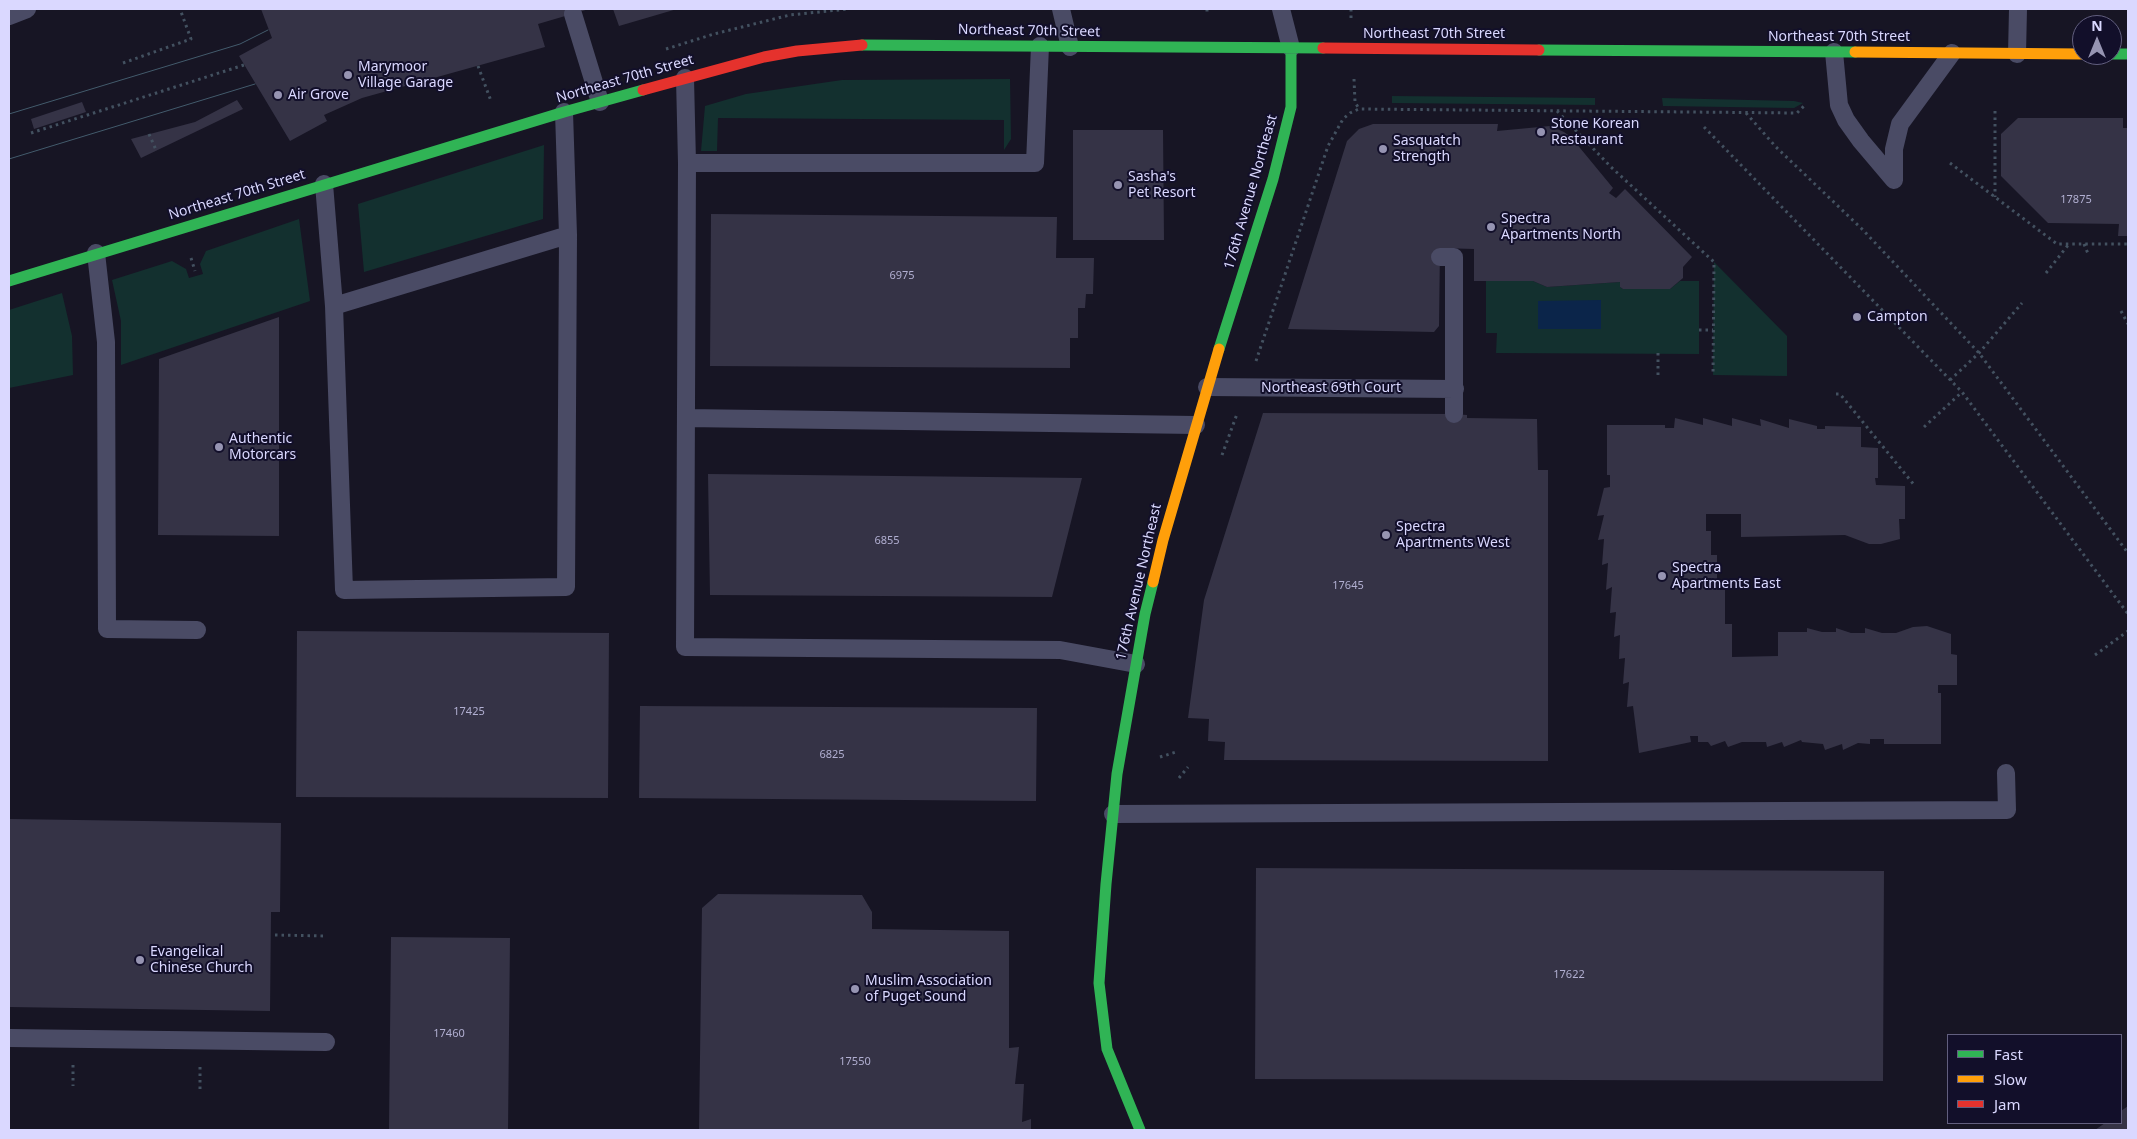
<!DOCTYPE html>
<html>
<head>
<meta charset="utf-8">
<style>
	body { margin:0 }
	#map { position:relative; width:2137px; height:1139px; overflow:hidden; background:#171524; font-family:"Noto Sans",sans-serif }
	canvas { display:block }
	.frame { position:absolute; inset:0; border:10px solid #dad8ff; pointer-events:none }
	.legend { position:absolute; left:1947px; top:1034px; width:175px; height:90px; box-sizing:border-box; background:#120f2a; border:1px solid #625f7f; margin:0; padding:6px 9px; list-style:none; font-size:15px; color:#dad8ff }
	.legend li { display:flex; align-items:center; gap:10px; height:25px }
	.legend b { width:25px; border:1px solid #625f7f }
	.north { position:absolute; left:2072px; top:15px; width:50px; height:50px; box-sizing:border-box; background:#120f2a; border:1px solid #625f7f; border-radius:50%; rotate:0deg; font-size:14px; font-weight:700; line-height:20px; text-align:center; color:#dad8ff }
	.north::after { content:''; display:block; margin:auto; width:18px; height:22px; background:#9694b2; clip-path:polygon(50% 0,100% 100%,50% 72%,0 100%) }
</style>
</head>
<body>
<div id="map">
<canvas width="2137" height="1139"></canvas>
<div class="frame"></div>
<ul class="legend">
<li><b style="height:6px;background:#30b455"></b>Fast</li>
<li><b style="height:6px;background:#ff9f0a"></b>Slow</li>
<li><b style="height:6px;background:#e5322d"></b>Jam</li>
</ul>
<div class="north">N</div>
</div>
<script>
const context = document.querySelector('canvas').getContext('2d');
context.lineJoin = 'round';
function fillPath(path, color) { context.fillStyle = color; context.fill(path, 'evenodd'); }
const toPath = rows => new Path2D(rows.map(r => 'M' + r).join(''));
function stroke(path, color, width, dash) { context.strokeStyle = color; context.lineWidth = width; context.lineCap = dash ? 'butt' : 'round'; context.setLineDash(dash || []); context.stroke(path); }
function drawText(font, color, halo, rows, align = 'center') {
  context.font = font + ' "Noto Sans",sans-serif'; context.lineWidth = 4; context.setLineDash([]); context.textBaseline = 'middle'; context.strokeStyle = halo; context.fillStyle = color; for (const [text, x, y, turn = 0] of rows) {
    context.save(); context.translate(x, y); context.rotate((+turn || 0) * Math.PI / 180); context.textAlign = isNaN(turn) ? turn : align; if (halo) context.strokeText(text, 0, 0); context.fillText(text, 0, 0); context.restore();
  }
}
const green = toPath([
	[1010,79,1011,139,1004,150,1004,120,718,118,717,151,701,151,705,106,746,94,842,80],
	[1392,96,1595,98,1595,105,1392,103],
	[1662,98,1794,101,1803,103,1794,108,1663,106],
	[544,145,543,219,364,272,358,204],
	[299,219,310,301,121,365,121,321,112,280,172,261,186,269,189,278,203,274,200,264,206,251],
	[1714,262,1787,336,1787,376,1713,375],
	[1486,281,1533,281,1547,287,1620,282,1620,287,1623,289,1670,289,1680,281,1699,281,1699,354,1496,353,1497,333,1486,333],
	[62,293,72,336,73,375,9,388,9,310]
]);
const water = toPath([
	[1601,300,1601,329,1538,329,1538,301]
]);
const building = toPath([
	[261,9,589,9,538,24,545,47,362,98,324,115,327,121,290,141,239,56,272,38],
	[613,9,677,9,619,26],
	[237,100,243,109,141,158,131,139,195,122],
	[82,102,86,112,34,129,31,119],
	[2018,118,2123,118,2123,128,2128,128,2128,236,2118,236,2119,224,2048,223,2001,176,2001,134],
	[1373,124,1498,124,1497,131,1550,126,1564,132,1571,137,1613,188,1609,193,1616,198,1625,189,1692,257,1683,267,1683,278,1670,289,1623,289,1620,287,1620,282,1547,287,1533,281,1474,281,1474,249,1440,248,1439,326,1434,332,1288,329,1347,141,1359,129],
	[1073,130,1163,130,1164,240,1073,240],
	[711,214,1057,217,1056,258,1094,258,1093,294,1086,294,1085,308,1078,308,1078,338,1070,338,1070,368,710,366],
	[279,317,279,536,158,535,159,359],
	[1263,413,1454,414,1467,415,1467,418,1537,419,1538,470,1548,470,1548,761,1224,760,1225,742,1208,741,1209,719,1188,718,1204,600],
	[1675,418,1703,425,1703,418,1732,426,1732,418,1761,426,1760,419,1789,428,1789,419,1817,426,1817,429,1825,429,1825,426,1861,427,1861,447,1878,448,1878,478,1875,478,1876,485,1905,486,1905,519,1899,519,1900,539,1881,544,1869,544,1845,535,1741,537,1741,514,1706,514,1706,531,1711,531,1711,555,1717,555,1717,590,1725,590,1725,624,1732,624,1732,657,1778,656,1778,632,1807,632,1807,628,1822,632,1836,632,1836,628,1851,633,1865,633,1865,628,1882,633,1896,633,1913,627,1927,626,1951,634,1951,654,1957,655,1957,685,1938,685,1938,693,1941,693,1941,744,1884,744,1884,739,1870,739,1870,744,1858,743,1843,750,1842,744,1825,750,1823,744,1802,742,1801,740,1784,747,1782,742,1767,747,1766,742,1742,742,1728,747,1725,741,1711,746,1708,742,1698,742,1698,736,1690,736,1691,742,1639,753,1633,706,1627,707,1629,682,1623,684,1625,658,1619,659,1620,635,1614,637,1616,612,1610,613,1612,587,1606,590,1608,563,1602,565,1604,539,1598,540,1604,515,1597,516,1604,488,1610,487,1610,475,1607,475,1607,425,1665,425,1665,428,1674,428],
	[708,474,1082,478,1052,597,710,595],
	[297,631,609,633,608,798,296,797],
	[640,706,1037,708,1036,801,639,798],
	[9,819,281,823,280,912,271,912,270,1011,9,1007],
	[1256,868,1884,871,1883,1081,1255,1079],
	[718,894,862,895,872,912,872,929,1009,931,1009,1048,1019,1047,1015,1084,1024,1084,1022,1122,1031,1119,1031,1130,699,1130,702,908],
	[391,937,510,938,508,1130,389,1130],
	[2128,1106,2128,1130,2095,1130,2105,1123,2121,1123,2121,1111]
]);
const path = toPath([
	[1207,9,1207,15],
	[1351,9,1351,18],
	[666,49,714,34,790,15,848,9],
	[123,63,191,39,180,9],
	[478,66,491,101],
	[1354,79,1355,102,1359,109],
	[1557,111,1611,167,1714,262,1713,375],
	[1995,111,1995,197],
	[1746,113,1776,147,1862,229,1979,353,2128,553],
	[1704,127,1962,392,2128,614],
	[31,133,244,65],
	[149,134,156,150],
	[1950,163,2057,244,2128,244],
	[2084,244,2089,256],
	[191,258,195,271],
	[2046,273,2069,244],
	[2121,311,2128,324],
	[1699,330,1713,330],
	[1658,353,1658,375],
	[1256,361,1328,146,1343,119,1350,113,1359,109,1797,113,1804,106],
	[1950,380,1979,353,2022,303],
	[1836,394,1840,394,1915,486],
	[1924,427,1962,392],
	[1222,455,1237,414],
	[2095,655,2128,631],
	[1160,757,1176,752],
	[1179,778,1188,767],
	[275,935,327,936],
	[73,1065,73,1086],
	[200,1089,200,1065]
]);
const lane = toPath([
	[1061,9,1070,47],
	[1281,9,1291,48],
	[573,14,600,102],
	[9,16,27,9],
	[1834,52,1839,105,1846,120,1861,141,1894,180],
	[2017,54,2018,9],
	[685,78,687,163,685,647,1060,650,1136,664],
	[687,163,1035,163,1040,46],
	[1894,180,1894,149,1900,124,1952,53],
	[324,184,334,306,344,590,566,587,568,235,564,112],
	[96,253,106,342,107,629,197,630],
	[1440,257,1454,257,1454,414],
	[334,306,568,235],
	[1207,387,1455,389],
	[686,418,1196,425],
	[1113,814,2007,810,2006,773],
	[9,1038,326,1042]
]);
const fast = toPath([
	[862,45,1323,48],
	[1539,50,1855,52],
	[2112,54,2128,54],
	[9,281,564,112,643,90],
	[1219,349,1273,179,1291,107,1291,48],
	[1140,1130,1107,1049,1099,983,1106,884,1117,774,1145,614,1153,582]
]);
const slow = toPath([
	[1855,52,2082,54],
	[1153,582,1163,540,1219,349]
]);
const jam = toPath([
	[1323,48,1539,50],
	[643,90,764,57,797,51,862,45]
]);
const tram = toPath([
	[9,114,240,44,268,30],
	[9,159,255,84]
]);
const markers = [
	[348,75,5,"#9694b2"],
	[278,95,5,"#9694b2"],
	[1541,132,5,"#9694b2"],
	[1383,149,5,"#9694b2"],
	[1118,185,5,"#9694b2"],
	[1491,227,5,"#9694b2"],
	[1857,317,5,"#9694b2"],
	[219,447,5,"#9694b2"],
	[1386,535,5,"#9694b2"],
	[1662,576,5,"#9694b2"],
	[140,960,5,"#9694b2"],
	[855,989,5,"#9694b2"]
];
const numberNames = [
	["17875",2076,200],
	["6975",902,276],
	["6855",887,541],
	["17645",1348,586],
	["17425",469,712],
	["6825",832,755],
	["17622",1569,975],
	["17460",449,1034],
	["17550",855,1062]
];
const streetNames = [
	["Northeast 70th Street",1029,31,1],
	["Northeast 70th Street",1434,34],
	["Northeast 70th Street",1839,37],
	["Northeast 70th Street",625,79,-16],
	["176th Avenue Northeast",1251,192,-74],
	["Northeast 70th Street",237,195,-17],
	["Northeast 69th Court",1331,388],
	["176th Avenue Northeast",1139,582,-77]
];
const poiNames = [
	["Marymoor",358,67],
	["Village Garage",358,83],
	["Air Grove",288,95],
	["Stone Korean",1551,124],
	["Restaurant",1551,140],
	["Sasquatch",1393,141],
	["Strength",1393,157],
	["Sasha's",1128,177],
	["Pet Resort",1128,193],
	["Spectra",1501,219],
	["Apartments North",1501,235],
	["Campton",1867,317],
	["Authentic",229,439],
	["Motorcars",229,455],
	["Spectra",1396,527],
	["Apartments West",1396,543],
	["Spectra",1672,568],
	["Apartments East",1672,584],
	["Evangelical",150,952],
	["Chinese Church",150,968],
	["Muslim Association",865,981],
	["of Puget Sound",865,997]
];
fillPath(green, '#13302f');
fillPath(water, '#0b254a');
fillPath(building, '#353346');
stroke(path, '#435160', 3, [2.5, 4]);
stroke(lane, '#4a4b65', 18);
stroke(fast, '#30b455', 11);
stroke(slow, '#ff9f0a', 11);
stroke(jam, '#e5322d', 11);
stroke(tram, '#435b6c', 1);
for (const [x, y, r, color] of markers) { const dot = new Path2D(); dot.arc(x, y, r, 0, 2 * Math.PI); context.fillStyle = color; context.fill(dot); stroke(dot, '#120f2a', 2); }
drawText('11px', '#b1afd1', null, numberNames);
drawText('14px', '#dad8ff', '#120f2a', streetNames);
drawText('14px', '#dad8ff', '#120f2a', poiNames, 'left');
</script>
</body>
</html>
